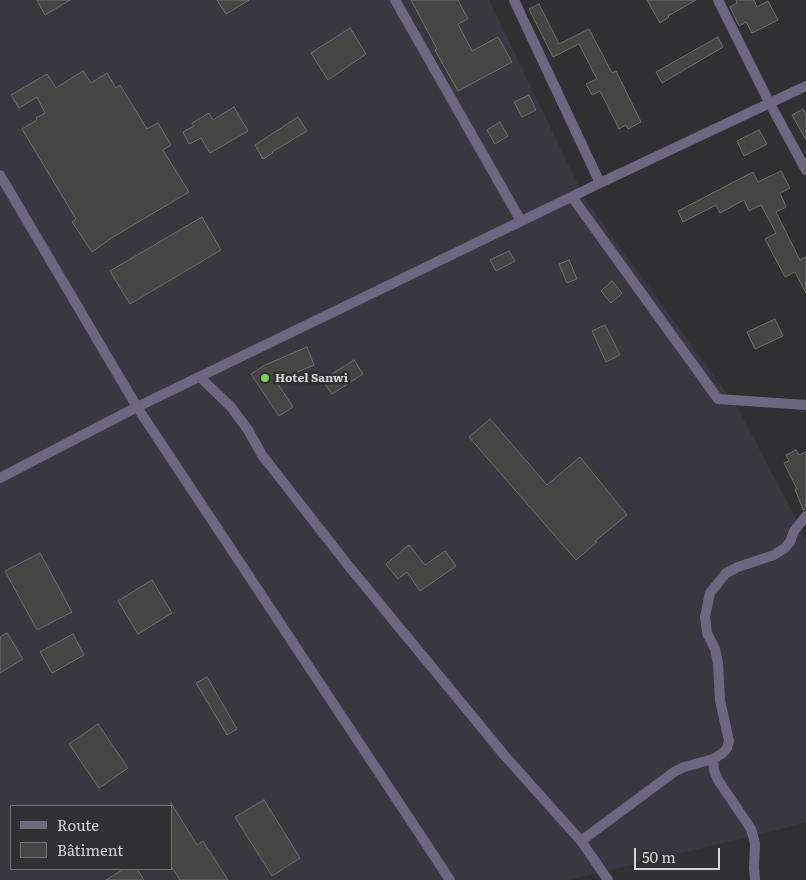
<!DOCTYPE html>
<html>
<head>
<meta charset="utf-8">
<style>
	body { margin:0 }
	#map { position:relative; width:806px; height:880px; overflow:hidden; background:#302f32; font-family:Literata,serif }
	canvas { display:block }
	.legend { position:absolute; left:10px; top:805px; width:162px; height:65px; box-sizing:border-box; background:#302f32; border:1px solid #727174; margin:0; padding:6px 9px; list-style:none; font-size:15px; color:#d6d5d7 }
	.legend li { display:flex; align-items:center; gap:10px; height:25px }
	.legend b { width:25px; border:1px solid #727174 }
	.scale { position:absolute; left:634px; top:848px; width:86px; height:22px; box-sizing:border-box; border:2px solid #d6d5d7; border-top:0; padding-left:6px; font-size:15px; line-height:18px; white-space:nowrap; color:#d6d5d7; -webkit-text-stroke:4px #302f32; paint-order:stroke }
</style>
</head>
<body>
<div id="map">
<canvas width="806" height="880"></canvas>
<ul class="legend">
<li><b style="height:6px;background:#6d6781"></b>Route</li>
<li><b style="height:14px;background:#454644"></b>Bâtiment</li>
</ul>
<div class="scale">50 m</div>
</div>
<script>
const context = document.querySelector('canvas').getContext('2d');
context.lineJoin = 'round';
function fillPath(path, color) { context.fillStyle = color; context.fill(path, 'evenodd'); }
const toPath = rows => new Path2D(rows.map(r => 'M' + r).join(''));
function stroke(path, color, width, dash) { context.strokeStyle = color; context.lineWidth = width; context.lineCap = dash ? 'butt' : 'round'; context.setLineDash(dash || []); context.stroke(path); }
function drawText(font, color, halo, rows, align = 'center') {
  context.font = font + ' Literata,serif'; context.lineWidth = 5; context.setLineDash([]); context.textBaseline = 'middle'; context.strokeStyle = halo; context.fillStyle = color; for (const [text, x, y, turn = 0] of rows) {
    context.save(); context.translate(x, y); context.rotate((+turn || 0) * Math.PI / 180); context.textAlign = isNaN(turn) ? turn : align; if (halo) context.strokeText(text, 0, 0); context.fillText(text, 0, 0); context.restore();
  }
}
const built = toPath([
	[0,0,489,0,585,199,739,410,806,538,806,823,569,880,0,880],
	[11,806,171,806,171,869,11,869]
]);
const building = toPath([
	[37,0,70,0,45,15,37,0],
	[217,0,249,0,226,14,217,0],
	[411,0,458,0,468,19,458,24,472,51,498,37,512,62,458,91,435,50,437,49,411,0],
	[647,0,696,0,668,16,669,17,660,23,647,0],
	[736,0,754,0,757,7,768,1,778,20,752,33,746,22,739,26,730,7,737,3,736,0],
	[539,4,559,44,589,29,612,73,616,71,641,122,628,129,626,125,619,129,600,91,592,95,586,84,597,79,579,44,553,57,529,9,539,4],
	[350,28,366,54,328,80,311,53,350,28],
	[718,37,723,47,662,83,656,72,718,37],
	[83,71,91,83,107,73,116,88,120,85,147,129,158,123,171,145,163,150,189,192,113,237,92,252,72,222,76,219,22,129,37,120,36,118,45,113,37,97,19,108,11,95,47,74,56,88,83,71],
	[529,95,536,110,522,117,514,102,529,95],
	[234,107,248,131,210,153,201,138,189,144,183,132,194,126,192,123,209,113,213,120,234,107],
	[803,109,806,115,806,140,792,115,803,109],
	[298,117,307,131,272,152,273,153,263,159,255,145,298,117],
	[500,122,508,136,495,144,487,130,500,122],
	[759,130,767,144,744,156,737,141,759,130],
	[781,171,790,188,780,193,786,207,776,212,800,260,806,257,806,293,795,272,785,277,765,239,776,233,761,205,749,211,744,200,720,213,716,205,683,222,678,211,753,172,758,182,781,171],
	[202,217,221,250,130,304,110,271,202,217],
	[509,251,515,261,496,271,490,260,509,251],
	[569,260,577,279,567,283,559,264,569,260],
	[612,281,622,293,611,303,601,291,612,281],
	[775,319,783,336,755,349,747,332,775,319],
	[605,325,620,355,606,362,592,331,605,325],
	[307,347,314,365,276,381,293,407,279,416,251,374,265,365,307,347],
	[354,360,363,374,332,394,322,380,354,360],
	[490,419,547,485,580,457,627,515,595,541,597,542,576,560,469,437,490,419],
	[796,450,799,455,806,452,806,509,803,510,795,489,797,489,784,463,789,461,786,455,796,450],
	[409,545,425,565,445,551,456,566,420,591,407,572,398,579,386,564,409,545],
	[40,553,72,612,37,630,5,571,40,553],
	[152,580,172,613,138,634,118,601,152,580],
	[7,633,23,659,0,673,0,637,7,633],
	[73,634,84,655,52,673,40,652,73,634],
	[207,677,237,729,227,735,196,683,207,677],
	[98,724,128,768,99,788,69,744,98,724],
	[264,800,300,858,272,876,235,817,264,800],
	[171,803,197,845,203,841,228,880,180,880,171,866,171,803],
	[124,869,137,869,144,880,106,880,124,869]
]);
const minor = toPath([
	[395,0,521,221],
	[514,0,600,183],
	[718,0,770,104,806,170],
	[572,197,718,399,806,405],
	[200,377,231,407,248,430,262,455,347,564,505,756,581,841,608,880],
	[0,478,137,407,600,183,806,86],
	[713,759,714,770,718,780,751,829,755,843,754,868,755,880],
	[581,841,674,772,684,767,713,759,723,753,727,748,729,741,720,700,718,663,715,649,707,633,705,617,710,593,726,573,738,567,774,555,785,548,790,542,794,531,806,516]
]);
const tertiary = toPath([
	[0,175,137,407,450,880]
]);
const markers = [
	[265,378,5,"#7bd156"]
];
const poiNames = [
	["Hotel Sanwi",275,378]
];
fillPath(built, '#393740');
fillPath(building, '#454644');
stroke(building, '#6f716e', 1);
stroke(minor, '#6d6781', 10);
stroke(tertiary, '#6d6781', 10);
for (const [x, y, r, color] of markers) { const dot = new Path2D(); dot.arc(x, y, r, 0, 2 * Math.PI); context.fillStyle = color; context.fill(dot); stroke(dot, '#302f32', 2); }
drawText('bold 12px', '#d6d5d7', '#302f32', poiNames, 'left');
</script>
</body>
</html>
